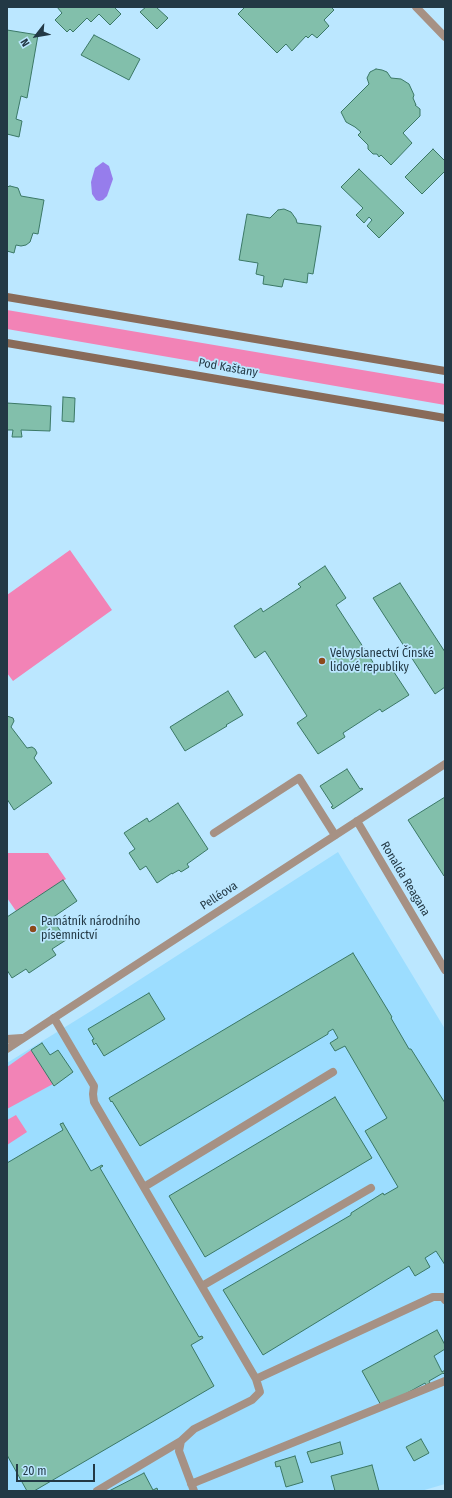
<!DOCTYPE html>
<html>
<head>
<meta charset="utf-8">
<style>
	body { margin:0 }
	#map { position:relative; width:452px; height:1498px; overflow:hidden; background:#bbe7ff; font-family:"Fira Sans Condensed",sans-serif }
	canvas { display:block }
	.frame { position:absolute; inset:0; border:8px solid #233945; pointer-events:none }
	.north { position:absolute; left:16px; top:16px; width:40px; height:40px; -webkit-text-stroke:3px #bbe7ff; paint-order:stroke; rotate:239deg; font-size:11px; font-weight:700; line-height:16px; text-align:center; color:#233945 }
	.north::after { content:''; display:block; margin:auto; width:14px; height:18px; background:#233945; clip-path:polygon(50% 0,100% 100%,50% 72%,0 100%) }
	.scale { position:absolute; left:16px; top:1464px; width:79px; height:18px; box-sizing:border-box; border:2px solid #233945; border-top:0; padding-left:5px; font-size:12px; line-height:14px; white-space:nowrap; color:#233945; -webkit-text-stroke:3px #bbe7ff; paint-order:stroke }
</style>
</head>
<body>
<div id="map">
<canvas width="452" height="1498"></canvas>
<div class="frame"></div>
<div class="north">N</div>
<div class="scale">20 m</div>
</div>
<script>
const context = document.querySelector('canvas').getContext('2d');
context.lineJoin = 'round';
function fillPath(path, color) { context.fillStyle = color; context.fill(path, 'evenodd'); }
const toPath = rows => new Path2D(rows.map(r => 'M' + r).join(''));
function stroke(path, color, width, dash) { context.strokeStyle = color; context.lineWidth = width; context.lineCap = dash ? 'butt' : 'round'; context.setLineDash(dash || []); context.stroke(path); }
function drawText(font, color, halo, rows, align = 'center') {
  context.font = font + ' "Fira Sans Condensed",sans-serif'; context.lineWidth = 3.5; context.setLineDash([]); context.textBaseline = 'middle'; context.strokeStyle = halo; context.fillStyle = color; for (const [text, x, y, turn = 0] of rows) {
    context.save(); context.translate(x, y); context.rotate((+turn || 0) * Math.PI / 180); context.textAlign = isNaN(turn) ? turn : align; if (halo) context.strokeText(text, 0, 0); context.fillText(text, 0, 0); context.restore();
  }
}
const built = toPath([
	[338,852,445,1029,445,1484,421,1491,7,1491,7,1063,91,1011]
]);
const green = toPath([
	[7,310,445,384,445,405,7,329],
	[70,550,112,610,13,681,7,673,7,595],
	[7,853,48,853,66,879,16,911,7,898],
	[31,1050,53,1084,7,1109,7,1067],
	[16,1115,27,1132,7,1145,7,1120]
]);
const water = toPath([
	[103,162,109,166,113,179,107,196,103,200,99,201,96,200,92,194,91,182,95,168]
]);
const building = toPath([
	[57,7,116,7,115,8,121,14,110,25,99,14,91,22,87,18,73,32,70,29,67,32,55,20,62,13,57,7],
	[146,7,156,7,168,18,157,29,140,12,146,7],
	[245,7,331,7,334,10,324,20,329,26,317,38,312,34,308,38,306,36,292,51,286,44,277,53,238,14,245,7],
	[7,30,38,35,27,98,21,96,16,119,22,121,19,137,7,134,7,30],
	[94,35,140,59,129,80,81,55,94,35],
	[376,69,382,70,387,72,391,78,401,79,409,84,414,95,413,98,416,105,415,105,420,109,420,116,403,133,412,143,391,165,381,155,379,157,377,154,373,154,368,149,368,145,358,135,361,132,355,127,346,122,341,112,369,84,367,78,370,72,376,69],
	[433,149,445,161,445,171,422,194,405,177,433,149],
	[359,169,404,213,379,238,367,226,372,220,369,217,364,223,356,215,363,208,341,187,359,169],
	[10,186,18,188,21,196,44,200,38,234,33,233,30,242,26,245,21,246,16,245,14,253,7,251,7,187,10,186],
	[278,210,284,209,291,212,296,219,297,223,321,226,313,274,308,273,307,283,284,279,282,287,263,284,264,276,256,274,258,263,239,260,247,214,270,218,278,210],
	[63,397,75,398,74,422,62,421,63,397],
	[7,403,51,406,50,431,21,430,22,437,12,437,13,430,7,430,7,403],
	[325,566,346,598,336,605,378,670,388,663,409,695,382,712,380,709,343,733,345,737,318,754,297,723,307,716,265,651,255,658,234,626,261,608,263,612,301,587,298,584,325,566],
	[400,583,445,652,445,687,435,694,373,598,400,583],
	[228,691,243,715,226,725,227,726,185,751,170,727,228,691],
	[7,716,13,718,14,721,11,727,27,748,32,747,35,749,37,753,34,758,52,783,14,810,7,799,7,716],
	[347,769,360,789,362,788,363,789,333,809,331,807,333,806,320,786,347,769],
	[445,797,445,875,444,876,408,820,445,797],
	[178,803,208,849,187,864,189,867,181,872,179,870,172,874,172,873,157,883,146,866,140,870,129,853,135,849,124,833,147,818,149,822,178,803],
	[63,880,77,901,52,918,66,940,52,949,56,955,29,973,26,969,12,978,7,970,7,917,63,880],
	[353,953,392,1017,391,1018,409,1049,411,1049,445,1103,445,1265,436,1251,425,1258,430,1267,415,1276,409,1266,263,1355,223,1290,351,1215,351,1213,383,1193,384,1195,398,1187,365,1131,387,1118,345,1046,335,1051,330,1043,338,1038,333,1029,328,1032,328,1034,140,1146,112,1101,111,1102,109,1098,353,953],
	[149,993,165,1019,104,1056,96,1043,94,1045,92,1040,94,1039,88,1029,149,993],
	[42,1043,50,1055,58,1050,73,1072,54,1086,31,1050,42,1043],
	[335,1097,372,1158,205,1257,169,1196,335,1097],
	[63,1123,91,1171,102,1165,103,1166,100,1168,199,1337,202,1336,203,1338,191,1345,214,1386,34,1491,27,1491,7,1455,7,1163,63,1130,60,1124,63,1123],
	[437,1330,445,1345,445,1349,434,1356,442,1372,445,1370,445,1375,443,1373,429,1381,430,1383,426,1385,425,1383,382,1407,362,1371,437,1330],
	[421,1439,429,1453,414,1461,406,1447,421,1439],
	[340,1442,343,1454,311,1463,307,1452,340,1442],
	[295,1456,303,1482,286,1487,280,1466,276,1467,275,1462,295,1456],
	[372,1465,379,1491,335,1491,331,1476,372,1465],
	[144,1473,153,1490,157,1488,158,1491,109,1491,144,1473]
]);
const lane = toPath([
	[214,833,299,778,335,835],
	[54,1018,94,1086,93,1094,94,1102,256,1379,260,1392,252,1400,194,1429,181,1441,179,1451,194,1491],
	[144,1187,333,1072],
	[202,1286,371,1188],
	[256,1379,433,1297,443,1297,445,1300],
	[191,1484,445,1381],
	[97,1491,181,1441]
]);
const street = toPath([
	[416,7,445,37],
	[357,821,445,970],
	[7,1039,22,1038],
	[7,1049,54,1018,445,764]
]);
const secondary = toPath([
	[7,297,445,371],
	[7,343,445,418]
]);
const markers = [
	[322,661,4,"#8d4a1b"],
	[33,929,4,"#8d4a1b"]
];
const streetNames = [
	["Pod Kaštany",228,368,10],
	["Ronalda Reagana",405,879,59],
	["Pelléova",219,896,-33]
];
const poiNames = [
	["Velvyslanectví Čínské",330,654],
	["lidové republiky",330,668],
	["Památník národního",41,922],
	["písemnictví",41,936]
];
fillPath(built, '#9cddff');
fillPath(green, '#f283b6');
fillPath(water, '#967dec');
fillPath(building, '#82bfab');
stroke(building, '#3b7866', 1);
stroke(lane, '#a69184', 8);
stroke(street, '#a69184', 8);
stroke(secondary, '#896b59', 8);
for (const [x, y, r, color] of markers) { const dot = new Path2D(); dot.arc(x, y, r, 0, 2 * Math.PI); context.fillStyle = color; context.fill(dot); stroke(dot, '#bbe7ff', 1.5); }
drawText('12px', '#233945', '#bbe7ff', streetNames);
drawText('12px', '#233945', '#bbe7ff', poiNames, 'left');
</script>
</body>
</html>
